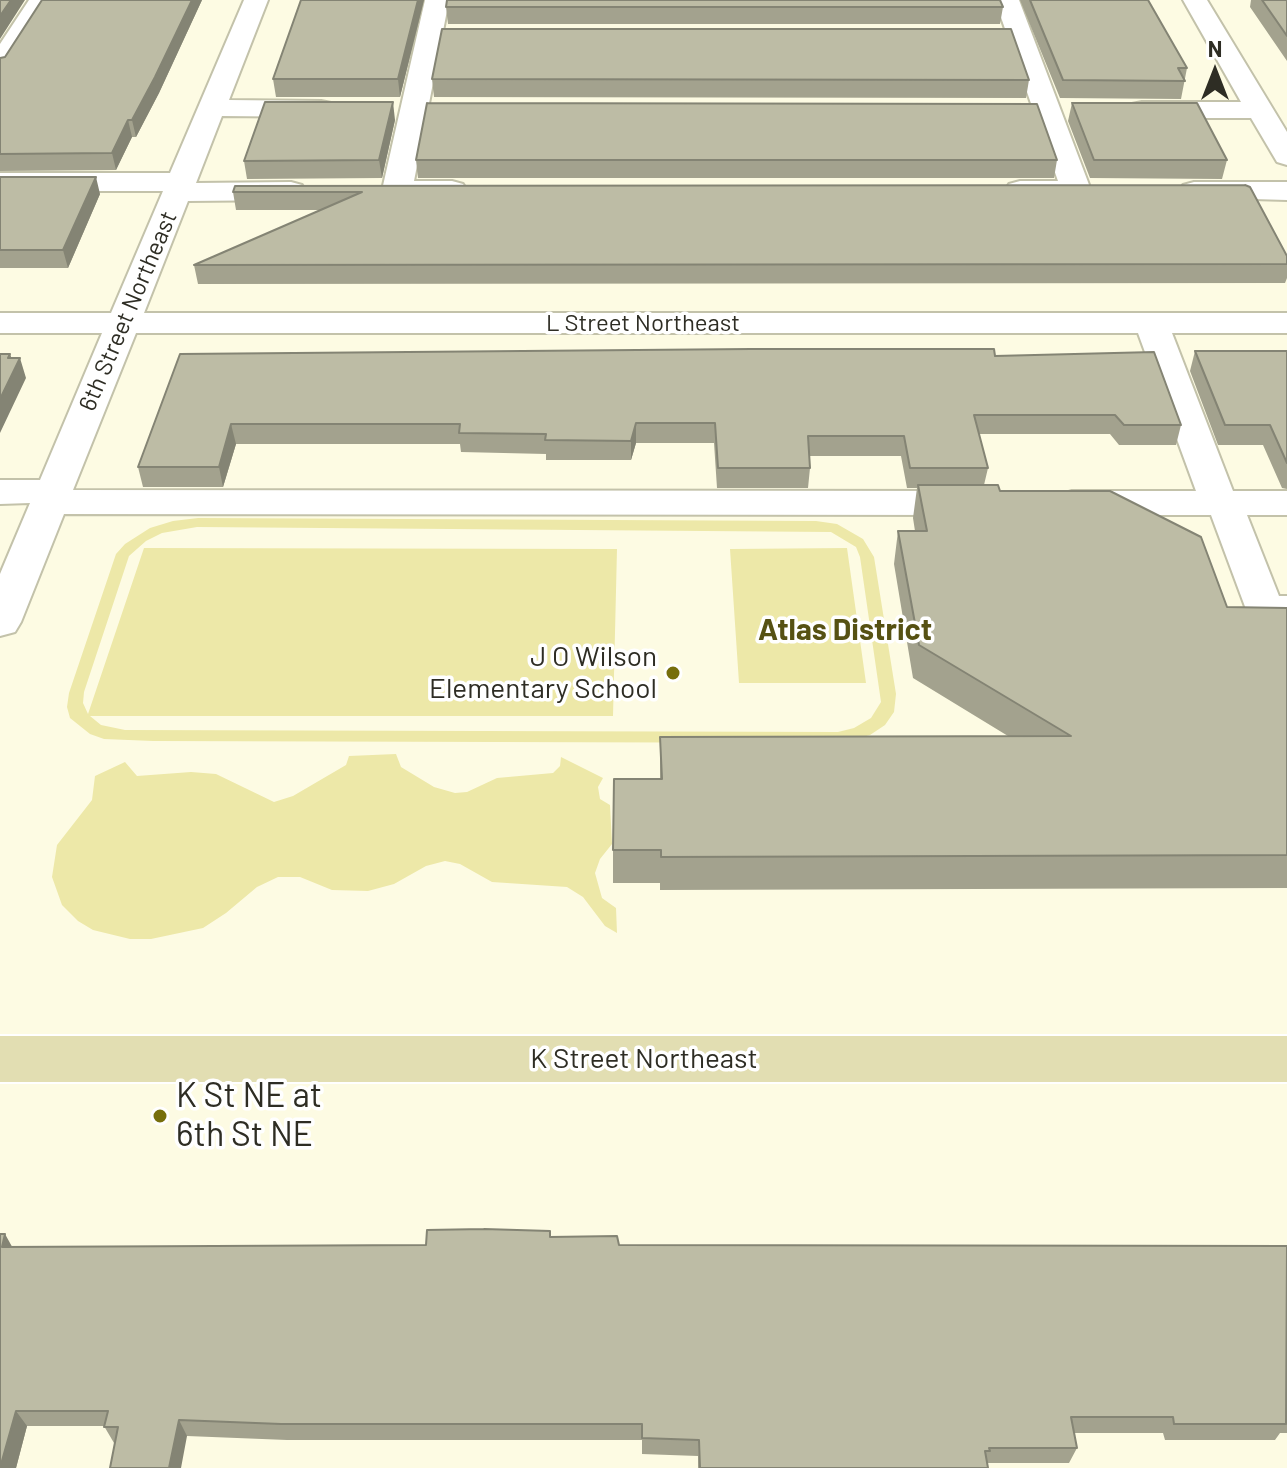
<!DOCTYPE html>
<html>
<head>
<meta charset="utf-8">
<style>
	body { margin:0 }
	#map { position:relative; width:1287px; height:1468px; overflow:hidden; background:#fdfbe3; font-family:Barlow,sans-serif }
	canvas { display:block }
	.north { position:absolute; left:1175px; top:32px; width:80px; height:80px; -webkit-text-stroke:6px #fff; paint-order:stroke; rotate:0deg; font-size:22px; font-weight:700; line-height:32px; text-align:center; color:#2e2d24 }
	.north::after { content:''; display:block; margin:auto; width:28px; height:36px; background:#2e2d24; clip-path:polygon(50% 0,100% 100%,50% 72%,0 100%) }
</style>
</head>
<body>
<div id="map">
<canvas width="1287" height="1468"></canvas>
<div class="north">N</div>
</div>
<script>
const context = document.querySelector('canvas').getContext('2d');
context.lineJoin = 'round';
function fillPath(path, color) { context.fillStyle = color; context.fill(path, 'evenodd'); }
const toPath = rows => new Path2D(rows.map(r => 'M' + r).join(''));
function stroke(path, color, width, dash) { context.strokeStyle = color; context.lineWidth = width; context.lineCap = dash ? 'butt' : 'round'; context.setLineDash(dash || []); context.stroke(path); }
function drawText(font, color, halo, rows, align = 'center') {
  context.font = font + ' Barlow,sans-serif'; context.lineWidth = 7; context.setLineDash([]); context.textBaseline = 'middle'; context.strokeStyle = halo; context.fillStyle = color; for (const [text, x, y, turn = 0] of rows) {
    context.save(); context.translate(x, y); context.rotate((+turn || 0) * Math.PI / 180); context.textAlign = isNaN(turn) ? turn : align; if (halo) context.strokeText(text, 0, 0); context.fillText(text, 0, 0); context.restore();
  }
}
const green = toPath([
	[198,518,816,521,837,524,863,539,874,557,896,694,894,712,885,725,870,735,841,743,153,741,104,739,90,734,70,718,67,707,69,693,116,554,125,544,150,528,173,521],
	[197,527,831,532,856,547,860,557,881,702,871,718,854,728,838,732,125,730,101,725,90,716,613,716,617,549,144,548,88,714,83,703,84,692,129,556,146,541,162,533],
	[847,548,866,683,739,683,730,549],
	[396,754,401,767,434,787,455,793,467,792,497,778,553,773,560,766,561,757,603,778,598,787,600,799,610,805,612,844,600,859,595,873,602,898,616,908,617,933,605,926,583,897,567,887,492,882,460,864,445,861,426,866,394,884,368,891,332,890,300,877,278,877,257,887,226,913,203,928,151,939,130,939,93,930,78,921,62,905,52,877,57,845,92,800,95,776,125,762,137,776,191,772,216,774,274,802,293,796,346,765,349,756]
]);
const minor = toPath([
	[29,0,53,0,9,70,0,72,0,44,29,0],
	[244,0,268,0,229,100,321,101,331,103,335,109,331,115,321,117,222,116,196,183,291,182,302,185,306,191,302,197,291,200,188,201,144,313,1287,313,1287,333,1172,333,1233,491,1287,491,1287,515,1247,515,1279,596,1287,596,1287,624,1264,624,1250,620,1211,515,1072,515,1059,511,1053,503,1059,495,1072,491,1196,491,1138,333,136,333,73,490,975,491,988,495,994,503,988,511,975,515,64,514,21,622,15,632,0,636,0,574,30,503,0,504,0,480,40,480,102,333,0,333,0,313,111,313,163,191,0,191,0,173,170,173,244,0],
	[425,0,449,0,414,181,452,181,463,184,467,190,463,196,452,199,397,199,386,196,382,190,425,0],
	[995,0,1019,0,1091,190,1087,196,1020,199,1009,196,1005,190,1009,184,1020,181,1058,181,995,0],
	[1183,0,1207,0,1287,132,1287,165,1277,162,1251,118,1142,118,1132,116,1128,110,1132,104,1142,102,1241,102,1183,0],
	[1194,182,1287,182,1287,200,1183,197,1179,191,1183,185,1194,182]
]);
const major = toPath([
	[0,1036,1287,1036,1287,1082,0,1082,0,1036]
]);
const wall = toPath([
	[42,0,202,0,159,93,136,137,132,137,116,170,0,171,0,58,5,57],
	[301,0,424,0,400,97,276,97,273,79],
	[1020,0,1148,0,1187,68,1181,99,1060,98],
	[1251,0,1287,0,1287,61,1250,7],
	[446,7,1003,7,1000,24,448,24],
	[432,79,1029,80,1026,98,434,97],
	[1072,103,1227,160,1222,179,1090,178,1068,121],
	[395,120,382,178,247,179,244,161],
	[416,160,1057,160,1054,178,418,178],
	[0,177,100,194,68,268,0,268],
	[1245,185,1287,256,1287,278,1285,283,198,284,194,265,320,210,236,210,233,192],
	[1195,351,1287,351,1287,489,1282,488,1263,445,1218,445,1190,371],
	[180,354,995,356,1181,425,1176,445,1119,445,1110,434,979,434,988,468,984,485,1000,491,1227,607,1287,608,1287,888,660,890,660,883,613,883,613,850,660,779,660,737,1008,736,913,678,894,564,898,531,915,531,913,518,917,488,907,488,901,456,809,456,810,468,808,488,717,488,714,443,636,443,631,460,546,460,546,454,461,452,460,444,236,444,223,487,143,487,138,467],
	[551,1237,619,1245,1287,1246,1287,1433,1280,1433,1275,1440,1165,1440,1163,1433,1074,1433,1077,1448,1069,1463,987,1463,988,1468,698,1468,698,1456,642,1454,642,1440,287,1440,187,1436,114,1443,104,1426,27,1426,16,1468,13,1247,426,1245]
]);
const shadedWall = toPath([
	[11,0,25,0,0,39,0,16],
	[192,0,202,0,159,93,136,137,132,120],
	[418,0,424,0,400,97,398,79],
	[393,102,395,120,382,178,379,160],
	[128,120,132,137,116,170,112,153],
	[96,177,100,194,68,268,63,250],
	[10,354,15,368,20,358,26,378,0,433,0,399],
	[636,423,636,443,631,460,631,441],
	[231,424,236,444,223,487,219,467],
	[5,1234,15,1252,2,1247],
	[16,1411,27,1426,16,1468,0,1468],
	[179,1420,187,1436,181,1468,169,1468]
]);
const building = toPath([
	[0,0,11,0,0,16,0,0],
	[42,0,192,0,155,77,132,120,128,120,112,153,0,154,0,58,5,57,42,0],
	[301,0,418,0,398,79,273,79,301,0],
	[447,0,1000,0,1003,7,446,7,447,0],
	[1030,0,1148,0,1187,68,1178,68,1185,81,1063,80,1030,0],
	[1262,0,1287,0,1287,36,1262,0],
	[442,29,1011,29,1029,80,432,79,442,29],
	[265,102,393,102,379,160,244,161,265,102],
	[427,103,1037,104,1057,160,416,160,427,103],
	[1072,103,1197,103,1227,160,1094,160,1072,103],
	[0,177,96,177,63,250,0,250,0,177],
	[1245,185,1250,187,1287,256,1287,264,194,265,362,192,233,192,235,186,1245,185],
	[751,349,994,349,995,356,1154,352,1181,425,1124,425,1115,415,974,415,988,468,910,468,904,436,808,436,810,468,718,468,715,423,636,423,631,441,545,440,546,434,459,433,460,424,231,424,219,467,138,467,180,354,751,349],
	[1195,351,1287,351,1287,463,1270,425,1225,425,1195,351],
	[0,354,10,354,8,358,20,358,0,399,0,354],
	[918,485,998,485,1000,491,1110,491,1201,537,1227,607,1287,608,1287,855,661,857,661,850,613,850,614,779,662,779,660,737,1071,736,919,645,898,531,927,531,918,485],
	[484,1229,550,1231,550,1237,617,1236,619,1245,1287,1246,1286,1424,1174,1424,1173,1417,1071,1417,1077,1448,989,1448,990,1451,985,1451,988,1468,700,1468,699,1440,642,1438,642,1424,281,1424,179,1420,169,1468,110,1468,118,1427,104,1427,108,1411,16,1411,0,1468,0,1234,5,1234,2,1247,426,1245,427,1230,484,1229]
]);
const markers = [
	[673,673,8,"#766e0c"],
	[160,1116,8,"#766e0c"]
];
const farStreetnames = [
	["6th Street Northeast",128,311,-67],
	["L Street Northeast",643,323]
];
const poiNames = [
	["J O Wilson",657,657],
	["Elementary School",657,689]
];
const streetNames = [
	["K Street Northeast",644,1059]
];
const neighbourhoodNames = [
	["Atlas District",845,630]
];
const nearPoinames = [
	["K St NE at",176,1096],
	["6th St NE",176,1135]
];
fillPath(green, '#ede8a8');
stroke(minor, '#c3c2aa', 4);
stroke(major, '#fff', 4);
fillPath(minor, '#fff');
fillPath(major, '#e2deb2');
fillPath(wall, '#a3a28e');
fillPath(shadedWall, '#848474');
fillPath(building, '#bdbca5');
stroke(building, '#848474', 2);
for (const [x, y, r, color] of markers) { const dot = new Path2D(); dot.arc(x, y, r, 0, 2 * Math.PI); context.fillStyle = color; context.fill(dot); stroke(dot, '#fff', 3); }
drawText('24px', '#2e2d24', '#fff', farStreetnames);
drawText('28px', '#2e2d24', '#fff', poiNames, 'right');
drawText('28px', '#2e2d24', '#fff', streetNames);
drawText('bold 30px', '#565113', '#fff', neighbourhoodNames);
drawText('34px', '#2e2d24', '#fff', nearPoinames, 'left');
</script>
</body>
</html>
